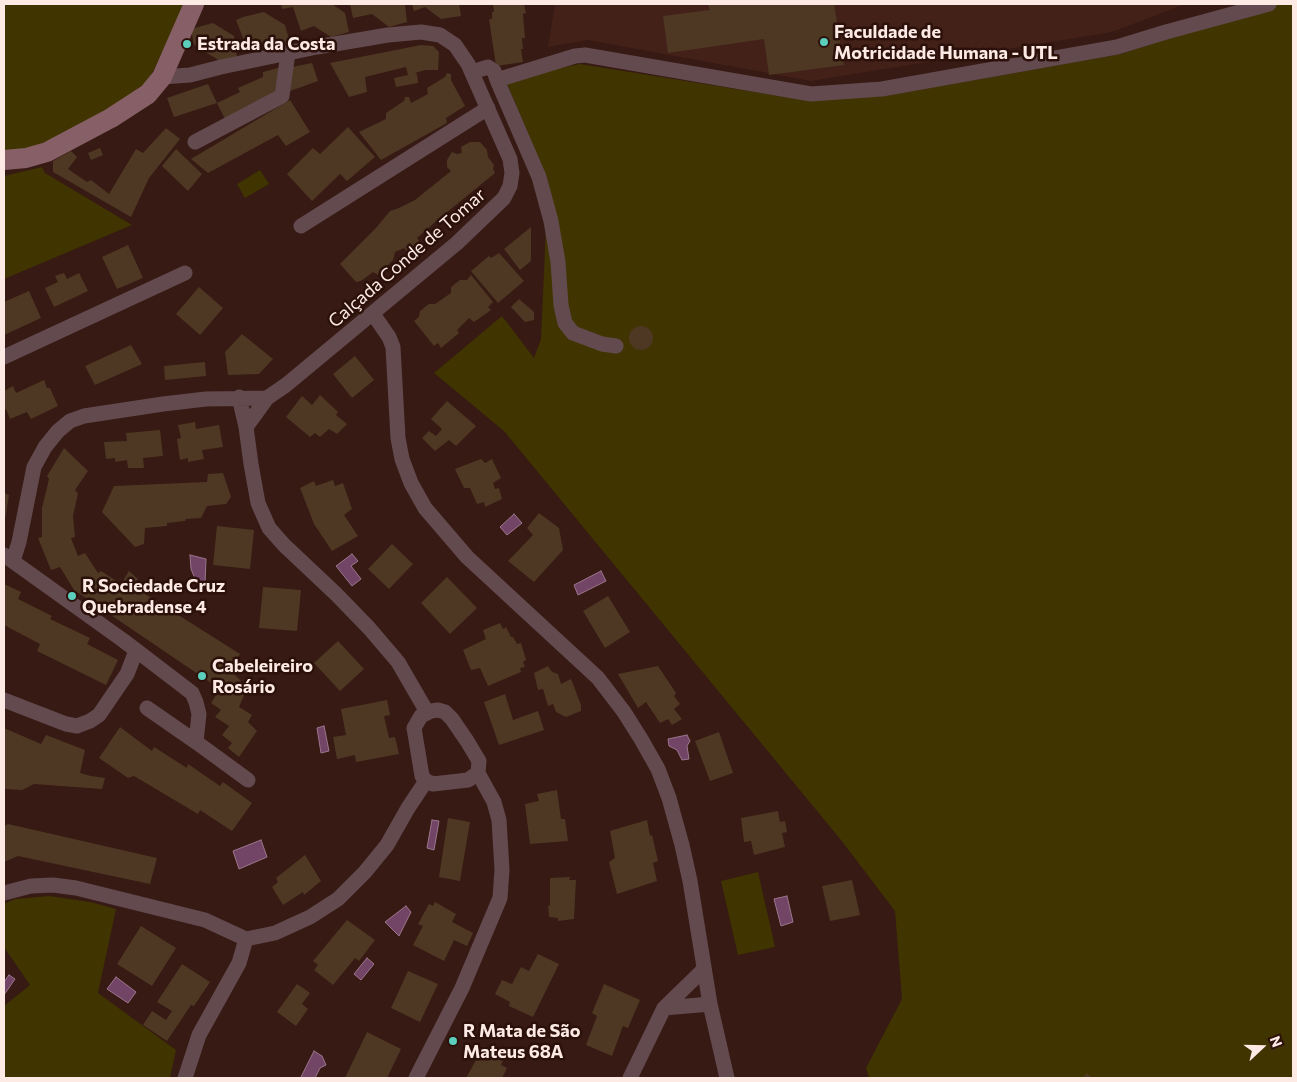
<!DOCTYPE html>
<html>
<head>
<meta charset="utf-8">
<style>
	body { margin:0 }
	#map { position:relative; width:1297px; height:1082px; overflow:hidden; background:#361a13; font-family:Commissioner,sans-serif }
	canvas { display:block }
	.frame { position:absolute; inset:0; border:5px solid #feeae5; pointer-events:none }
	.north { position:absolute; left:1237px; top:1022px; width:50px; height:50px; -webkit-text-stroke:4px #2b110a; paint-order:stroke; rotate:69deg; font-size:14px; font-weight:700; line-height:20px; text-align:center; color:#feeae5 }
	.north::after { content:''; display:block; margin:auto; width:18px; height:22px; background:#feeae5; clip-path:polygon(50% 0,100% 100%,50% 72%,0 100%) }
</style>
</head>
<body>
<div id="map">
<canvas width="1297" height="1082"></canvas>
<div class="frame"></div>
<div class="north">N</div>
</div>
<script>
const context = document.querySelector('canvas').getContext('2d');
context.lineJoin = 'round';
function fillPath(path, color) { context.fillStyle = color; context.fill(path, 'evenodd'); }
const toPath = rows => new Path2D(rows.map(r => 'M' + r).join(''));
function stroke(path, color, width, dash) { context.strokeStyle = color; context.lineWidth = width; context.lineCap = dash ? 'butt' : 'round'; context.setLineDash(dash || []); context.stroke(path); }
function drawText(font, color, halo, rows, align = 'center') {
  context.font = font + ' Commissioner,sans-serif'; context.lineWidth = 5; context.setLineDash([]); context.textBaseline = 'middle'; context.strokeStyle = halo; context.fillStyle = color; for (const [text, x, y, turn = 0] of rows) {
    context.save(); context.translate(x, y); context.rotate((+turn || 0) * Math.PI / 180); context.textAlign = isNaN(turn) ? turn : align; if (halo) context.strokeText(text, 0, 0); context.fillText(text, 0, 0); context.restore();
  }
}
const built = toPath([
	[555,4,1186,4,1112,32,811,81,588,40,548,47]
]);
const green = toPath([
	[4,4,183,4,179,17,147,84,70,133,25,150,4,150],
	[1276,4,1293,4,1293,1078,869,1078,866,1068,902,999,895,911,841,840,504,431,434,373,502,316,534,358,541,339,548,181,505,79,580,64,804,100,885,96,1121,54],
	[42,167,45,173,132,225,4,279,4,176],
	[260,170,269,184,245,198,237,184],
	[758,872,775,947,738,955,721,881],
	[49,896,90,902,116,909,98,993,176,1050,170,1078,4,1078,4,1006,30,985,4,947,4,904,15,899]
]);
const water = toPath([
	[514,514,522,523,507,535,500,527,514,514],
	[352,554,358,561,351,566,361,579,352,586,336,566,352,554],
	[190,555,206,559,205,584,196,581,191,569,190,555],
	[601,571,606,581,578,595,574,585,601,571],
	[324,726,329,751,321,753,317,728,324,726],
	[687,735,690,741,687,746,689,759,682,760,677,750,669,746,668,739,687,735],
	[432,820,439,821,434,850,427,848,432,820],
	[261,840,267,857,239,869,233,851,261,840],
	[787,896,793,922,781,926,774,899,787,896],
	[406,906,411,912,399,936,385,922,406,906],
	[367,958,374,964,361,980,354,974,367,958],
	[9,975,15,979,4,995,4,982,9,975],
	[116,977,136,992,128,1003,107,989,116,977],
	[314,1051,322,1056,326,1065,320,1068,315,1078,303,1078,301,1077,314,1051]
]);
const building = toPath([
	[281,4,332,4,345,13,349,32,331,37,314,26,301,31,293,7,282,9],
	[350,4,405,4,407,22,389,27,372,14,353,18],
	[412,4,459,4,461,16,441,19,425,7,414,11],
	[493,4,524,4,526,13,523,14,525,38,522,38,523,49,521,49,523,62,496,66,489,19,492,19,492,12,494,12],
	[708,4,834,4,844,65,769,75,764,39,668,53,663,16,710,10],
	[264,12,285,25,291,46,272,50,258,41,246,46,236,20,243,17],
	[213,23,234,36,237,58,220,61,194,45,191,29],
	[421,45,433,46,439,52,438,70,425,70,415,73,417,74,418,83,396,87,394,78,408,75,406,67,365,77,367,92,349,97,330,63],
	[312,63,318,81,290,91,292,67],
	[282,67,279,85,270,99,226,121,217,103,240,92,238,88,263,77,263,72],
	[447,73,451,74,451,80,465,106,446,118,447,123,381,160,359,132,386,119,386,113,404,101,405,97,409,97,411,103,428,94,427,88,445,77],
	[208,84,217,103,174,117,167,98],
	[290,100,310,132,286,146,278,135,208,173,191,159],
	[348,127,375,157,347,181,340,174,312,201,287,174,313,148,320,154],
	[166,128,180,139,149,178,131,217,53,172,53,161,71,151,77,157,68,169,87,182,91,180,109,194,136,149,143,153],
	[470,142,480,142,487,150,488,157,494,165,493,169,495,173,435,222,417,238,419,241,407,251,404,248,395,252,393,260,378,275,373,272,361,281,356,282,340,264,375,229,390,211,399,208,415,200,451,171,447,167,447,160,452,152,457,154,462,153,461,147],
	[100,148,103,155,91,160,88,153],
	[176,149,202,174,188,191,162,166],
	[531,227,531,261,520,270,504,249],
	[128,245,143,278,117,289,102,257],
	[499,253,524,281,498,303,471,271,489,256,491,258],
	[64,273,67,279,79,273,88,291,54,307,45,288,58,282,55,276],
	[471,275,493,302,488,307,491,310,474,322,469,318,457,330,459,333,441,348,438,343,434,346,414,321,419,317,420,311,429,304,435,304,451,293,451,287,460,280,467,280],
	[199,287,223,308,200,335,176,314],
	[29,291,41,318,4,335,4,302],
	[519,299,534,312,534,320,525,322,511,307],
	'629 338a12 12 0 1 1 24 0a12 12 0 1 1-24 0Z',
	[242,334,273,359,259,374,228,375,225,352],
	[131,345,142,364,95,385,85,366],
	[355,356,374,380,352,398,333,374],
	[205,362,206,376,165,380,164,366],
	[44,380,47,388,50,388,58,406,31,419,27,412,10,419,6,409,4,410,4,391,13,386,16,393],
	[320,395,338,412,336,415,347,424,337,434,329,429,320,437,315,433,310,437,286,417,302,396,312,405],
	[447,401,476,426,456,446,449,440,435,451,422,438,429,431,436,436,442,429,431,419],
	[195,422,196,429,219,425,223,447,202,450,204,459,188,462,188,458,180,460,177,439,181,438,178,425],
	[160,430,163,456,143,458,144,468,128,468,127,460,115,462,115,458,106,459,104,442,127,441,126,433],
	[64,448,88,471,75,490,78,493,73,516,75,537,71,538,78,556,85,553,98,573,101,571,121,584,129,571,138,579,134,587,240,654,231,671,241,681,236,690,244,695,239,707,252,715,248,722,257,731,239,757,228,748,232,743,222,735,229,726,215,717,221,710,211,703,220,689,74,590,60,567,51,570,38,538,42,537,42,508,49,479,47,476],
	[481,459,485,463,492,459,501,478,493,483,495,489,499,488,502,499,485,507,484,502,477,504,470,488,464,488,455,469],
	[223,473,231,497,226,504,207,506,201,518,186,519,185,521,167,523,167,526,145,528,144,544,135,547,102,512,114,486,207,482,208,474],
	[333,480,335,486,343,483,352,509,344,515,358,536,332,551,314,524,300,488,314,481,316,486],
	[4,493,9,495,5,519,4,519],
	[539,513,559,528,563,550,534,582,508,561,533,535,527,528],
	[217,526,254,530,250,569,213,565],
	[392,544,413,564,389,589,368,569],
	[447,577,477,608,450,634,421,603],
	[4,584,21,592,18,599,52,616,50,619,90,638,87,644,118,660,106,685,37,651,40,644,4,625],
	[263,587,301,590,297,631,259,628],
	[608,596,630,632,605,648,583,611],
	[500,623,503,629,506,627,511,637,513,637,517,644,521,643,526,660,523,662,525,667,520,668,521,672,488,686,480,668,471,670,463,650,486,639,483,630],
	[338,641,364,669,340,691,314,663],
	[548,666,552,672,558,674,561,684,571,679,581,705,581,711,566,717,556,712,553,704,548,706,543,689,538,690,534,673],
	[658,666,676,693,674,696,680,704,674,709,682,719,672,725,668,719,660,723,646,702,638,708,618,674],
	[505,694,513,720,538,711,544,730,499,745,484,702],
	[387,700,390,715,384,716,389,738,395,737,399,754,356,762,355,755,337,759,333,737,346,735,341,709],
	[120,727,152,751,154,747,187,768,188,764,220,786,223,782,252,803,232,831,200,810,198,814,134,776,128,778,99,758],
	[4,728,41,744,46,735,85,750,80,773,91,776,105,778,102,789,34,784,22,790,4,789],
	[719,732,733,773,710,781,695,741],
	[557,790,561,819,565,819,568,841,530,844,525,804,539,801,537,794],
	[778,811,780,822,785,821,787,832,782,833,785,847,754,855,751,841,744,842,741,818],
	[448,818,470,822,460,881,439,877],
	[647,820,650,836,652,835,658,861,653,863,657,881,617,894,609,862,615,858,610,831],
	[8,824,157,858,150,884,18,856,4,862,4,826],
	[305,855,321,881,304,895,303,892,283,905,272,887,278,882,276,878],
	[570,877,569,880,576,880,574,919,558,921,558,918,549,917,548,905,550,906,550,878],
	[852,880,860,915,830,921,822,886],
	[435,902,456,914,452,922,473,933,467,946,454,940,444,961,413,945,423,926,418,924,429,904,433,906],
	[347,920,375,940,359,961,355,958,333,985,314,970,318,965,313,961],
	[141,926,176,948,152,986,117,964],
	[538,954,559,964,533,1017,509,1006,510,1002,495,994,502,980,512,984,521,967,529,971],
	[182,964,210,982,194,1006,191,1005,167,1041,143,1025,152,1011,166,1020,172,1011,157,1002],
	[408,971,438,984,420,1022,391,1008],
	[297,984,310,993,302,1004,308,1009,296,1026,277,1012],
	[604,984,640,1000,628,1028,623,1026,612,1056,586,1045,597,1016,592,1013],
	[367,1032,401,1049,387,1078,345,1078],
	[484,1046,505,1056,501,1065,507,1068,502,1078,466,1078],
	[1087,1073,1092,1078,1082,1078]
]);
const street = toPath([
	[472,72,488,67,494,71,497,80,575,56,585,55,811,94,882,89,1117,47,1166,32,1269,4],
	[497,80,539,177,551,221,558,262,561,305,565,323,573,333,602,344,616,346],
	[195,142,282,96,288,53],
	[301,226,488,108],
	[373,314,389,337,393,347,398,438,402,459,411,483,425,508,467,557,598,678,624,712,641,739,658,769,669,798,682,845,690,881,710,1004,727,1078],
	[4,357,185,273],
	[239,397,246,427,251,464,258,503,269,528,284,545,336,594,369,628,398,662,427,712],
	[246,427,267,398],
	[4,555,124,641,192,693,196,702,199,714,196,742],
	[13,561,19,542,34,467,45,447,58,431,70,421,84,416,163,404,206,399,267,398,286,385,457,243,504,198,510,186,512,173,510,159,468,64,455,45,440,35,421,32,388,35,317,47,221,67,190,75,162,77],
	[4,700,66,724,77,726,90,721,99,715,127,674,136,651],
	[147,708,196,742,248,780],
	[438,710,445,712,452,719,467,741,479,761,478,773,468,780,433,784,426,781,422,776,414,728,421,716,431,711,438,710],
	[4,893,31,886,53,885,76,888,205,920,246,939],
	[246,939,275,933,310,917,338,899,365,872,387,845,408,808,426,781],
	[664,1008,710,1004],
	[185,1078,199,1035,239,963,246,939],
	[416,1078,462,988,500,898,502,870,499,820,494,802,478,773],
	[630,1078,664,1008,703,970]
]);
const secondary = toPath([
	[4,160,26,158,47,152,111,118,148,94,162,77,194,4]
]);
const markers = [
	[824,42,5,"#5bcebc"],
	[187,44,5,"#5bcebc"],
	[72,596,5,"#5bcebc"],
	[202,676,5,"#5bcebc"],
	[453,1041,5,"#5bcebc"]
];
const poiNames = [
	["Faculdade de",834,32],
	["Motricidade Humana - UTL",834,53],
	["Estrada da Costa",197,44],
	["R Sociedade Cruz",82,586],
	["Quebradense 4",82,607],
	["Cabeleireiro",212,666],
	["Rosário",212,687],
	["R Mata de São",463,1031],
	["Mateus 68A",463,1052]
];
const streetNames = [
	["Calçada Conde de Tomar",407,258,-41]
];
fillPath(built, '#432118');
fillPath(green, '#403401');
fillPath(water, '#724566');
stroke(water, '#9c768c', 1);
fillPath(building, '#4e3823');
stroke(street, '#634a4f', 15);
stroke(secondary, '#875f67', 20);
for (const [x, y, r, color] of markers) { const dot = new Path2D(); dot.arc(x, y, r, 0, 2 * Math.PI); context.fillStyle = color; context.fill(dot); stroke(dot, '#2b110a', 2); }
drawText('bold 18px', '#feeae5', '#2b110a', poiNames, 'left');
drawText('18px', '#feeae5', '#2b110a', streetNames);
</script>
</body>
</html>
